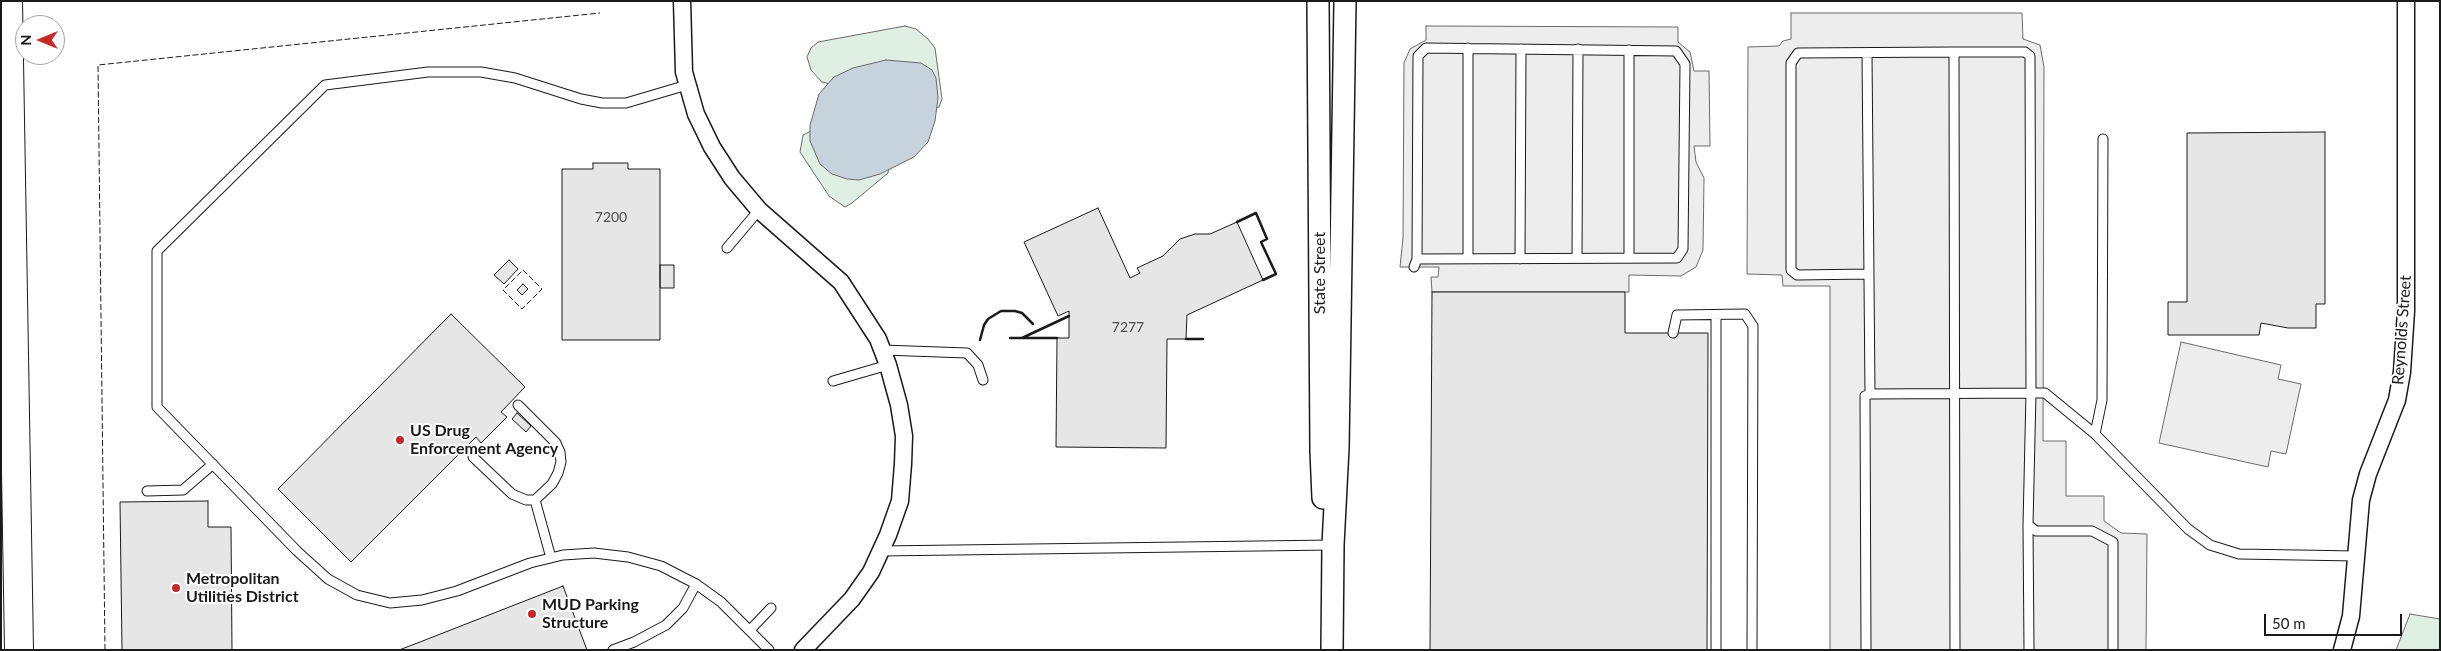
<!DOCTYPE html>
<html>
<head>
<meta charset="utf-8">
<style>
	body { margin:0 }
	#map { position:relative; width:2441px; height:651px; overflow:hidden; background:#fff; font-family:Lato,sans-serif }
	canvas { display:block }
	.frame { position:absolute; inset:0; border:2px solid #1a1a1a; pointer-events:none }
	.north { position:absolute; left:15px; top:15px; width:50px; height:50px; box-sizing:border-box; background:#fff; border:1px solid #a3a3a3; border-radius:50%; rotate:270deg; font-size:14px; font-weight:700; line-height:20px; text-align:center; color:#1a1a1a }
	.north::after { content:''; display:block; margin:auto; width:18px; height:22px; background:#c62828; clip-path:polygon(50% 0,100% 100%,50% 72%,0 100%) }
	.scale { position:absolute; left:2264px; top:614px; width:138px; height:22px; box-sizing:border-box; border:2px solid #1a1a1a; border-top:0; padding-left:6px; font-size:15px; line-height:18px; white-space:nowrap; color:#1a1a1a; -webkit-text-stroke:4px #fff; paint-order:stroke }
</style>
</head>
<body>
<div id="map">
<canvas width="2441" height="651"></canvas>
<div class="frame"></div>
<div class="north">N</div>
<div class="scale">50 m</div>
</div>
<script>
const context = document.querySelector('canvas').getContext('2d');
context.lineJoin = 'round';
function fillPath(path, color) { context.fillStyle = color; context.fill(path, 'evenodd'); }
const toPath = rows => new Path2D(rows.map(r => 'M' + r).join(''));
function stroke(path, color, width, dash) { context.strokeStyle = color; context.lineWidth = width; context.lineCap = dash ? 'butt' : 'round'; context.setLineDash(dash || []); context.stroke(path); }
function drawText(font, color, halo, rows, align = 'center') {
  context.font = font + ' Lato,sans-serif'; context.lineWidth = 4; context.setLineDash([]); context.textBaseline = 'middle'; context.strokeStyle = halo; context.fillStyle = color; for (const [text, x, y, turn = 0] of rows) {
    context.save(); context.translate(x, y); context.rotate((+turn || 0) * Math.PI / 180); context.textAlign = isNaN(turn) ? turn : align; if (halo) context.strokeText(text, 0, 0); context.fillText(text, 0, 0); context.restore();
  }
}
const green = toPath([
	[905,26,916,29,928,39,935,48,942,99,939,107,932,109,822,82,811,70,807,57,811,48,818,42,905,26],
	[815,129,890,163,888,173,852,203,845,207,829,196,800,152,803,135,815,129],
	[2410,614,2440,619,2440,650,2396,650,2410,614]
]);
const parking = toPath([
	[1791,13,2022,13,2023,39,2040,45,2044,67,2043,441,2066,441,2066,496,2104,496,2104,521,2121,533,2147,534,2146,650,1830,650,1830,286,1783,286,1782,275,1747,274,1748,47,1779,46,1783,41,1791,39,1791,13],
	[1426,26,1678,27,1678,42,1690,52,1694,71,1709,71,1710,146,1694,146,1696,162,1704,178,1703,250,1696,267,1681,276,1629,275,1629,292,1432,292,1431,277,1438,277,1439,267,1400,267,1403,238,1404,63,1410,49,1426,40,1426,26],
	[2181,342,2281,365,2278,379,2301,384,2286,454,2271,451,2268,467,2159,443,2181,342]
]);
const water = toPath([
	[886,60,921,63,932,70,936,78,938,98,935,121,928,142,914,157,880,174,859,180,847,179,832,174,820,164,810,141,810,125,819,94,834,77,853,68,886,60]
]);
const building = toPath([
	[2325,132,2325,304,2316,304,2316,328,2288,328,2261,323,2259,335,2168,335,2168,302,2187,302,2187,133,2325,132],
	[593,163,628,163,628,169,660,169,660,340,562,340,562,169,593,169,593,163],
	[1098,208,1130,278,1140,273,1137,268,1163,256,1180,239,1195,234,1210,234,1237,222,1263,280,1187,315,1186,339,1167,339,1166,448,1056,447,1057,338,1069,338,1069,311,1058,316,1024,242,1098,208],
	[509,260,518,269,504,284,494,275,509,260],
	[660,265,674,265,674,288,660,288,660,265],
	[523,284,528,289,522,295,517,290,523,284],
	[1432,292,1625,292,1625,333,1708,333,1707,650,1430,650,1432,292],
	[451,314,525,387,501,412,507,417,481,443,476,437,351,562,278,489,451,314],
	[517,413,531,426,526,432,512,419,517,413],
	[208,501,208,527,231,527,232,650,122,650,120,502,208,501],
	[563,586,587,650,399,650,420,642,563,586]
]);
const service = toPath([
	[1468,48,1468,259],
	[1954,52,2025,52,2030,56,2031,393,2045,393,2095,434,2188,529,2210,545,2239,554,2356,556],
	[1867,53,1870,394],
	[687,85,626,103,602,103,581,99,515,78,481,72,428,72,325,85,157,251,157,407,297,551,328,579,357,595,390,603,422,600,457,591,530,563,563,555,594,553,628,557,661,566,696,584,721,602,769,650],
	[727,248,759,210],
	[1577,258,1578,49],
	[1629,258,1629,50],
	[1520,259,1521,49],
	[1414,267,1417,259,1677,258,1683,249,1685,64,1676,51,1426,48,1418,56,1417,259],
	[1869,274,1797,275,1791,270,1791,63,1798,53,1954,52,1955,650],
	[1673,333,1677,315,1745,314,1753,326,1752,650],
	[882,350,967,353,978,365,983,380],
	[833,381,888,365],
	[518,405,556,443,560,452,561,462,558,473,552,484,535,500],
	[2095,434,2102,400,2103,139],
	[473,457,512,494,526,500,535,500,551,558],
	[147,491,183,490,213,464],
	[2028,525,2029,650],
	[880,551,1333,545],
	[750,630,771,608],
	[613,650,634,642,666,625,683,608,696,584],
	[1716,650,1716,315],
	[1866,650,1865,396,1870,394,2031,393,2028,525,2036,531,2092,531,2113,542,2113,650]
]);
const minor = toPath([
	[682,1,684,72,696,114,712,147,732,178,759,210,841,282,878,339,888,365,899,405,904,436,903,464,900,501,888,535,871,572,852,599,803,650],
	[2342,650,2351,616,2361,500,2368,474,2397,400,2402,372,2406,311,2406,1]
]);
const tertiary = toPath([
	[1318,1,1321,451,1323,498],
	[1332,650,1333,545,1338,448,1345,1]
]);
const motorway = toPath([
	[8,1,19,650]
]);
const fence = toPath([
	[523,270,542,289,522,309,503,290,523,270],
	[105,650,98,65,600,13]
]);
const wall = toPath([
	[1237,222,1256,213,1267,239,1261,242,1276,274,1263,280],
	[1010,338,1057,338],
	[1022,338,1069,316],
	[1186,339,1203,339],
	[980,340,984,325,988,319,1001,311,1015,311,1022,313,1033,324]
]);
const markers = [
	[400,440,5,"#c62828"],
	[176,588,5,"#c62828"],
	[532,614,5,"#c62828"]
];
const numberNames = [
	["7200",611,217],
	["7277",1128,327]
];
const streetNames = [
	["State Street",1320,273,-90],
	["Reynolds Street",2402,330,-86]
];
const poiNames = [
	["US Drug",410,431],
	["Enforcement Agency",410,449],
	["Metropolitan",186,579],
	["Utilities District",186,597],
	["MUD Parking",542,605],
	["Structure",542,623]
];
fillPath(green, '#e0efe3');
stroke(green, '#6a6a6a', 1);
fillPath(parking, '#ededed');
stroke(parking, '#6a6a6a', 1);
fillPath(water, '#c6d2dc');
stroke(water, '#6a6a6a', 1);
fillPath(building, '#e6e6e6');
stroke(building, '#1a1a1a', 1);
stroke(service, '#1a1a1a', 11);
stroke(minor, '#1a1a1a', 19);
stroke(tertiary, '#1a1a1a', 24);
stroke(motorway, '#1a1a1a', 30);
stroke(service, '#fff', 9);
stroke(minor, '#fff', 16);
stroke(tertiary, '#fff', 21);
stroke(motorway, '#fff', 28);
stroke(fence, '#1a1a1a', 1, [6, 2.5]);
stroke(wall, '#1a1a1a', 2.5);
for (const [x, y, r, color] of markers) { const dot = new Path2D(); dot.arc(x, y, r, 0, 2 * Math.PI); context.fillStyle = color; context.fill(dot); stroke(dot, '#fff', 2); }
drawText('14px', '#4d4d4d', null, numberNames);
drawText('16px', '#1a1a1a', '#fff', streetNames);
drawText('bold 16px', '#1a1a1a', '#fff', poiNames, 'left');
</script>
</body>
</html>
